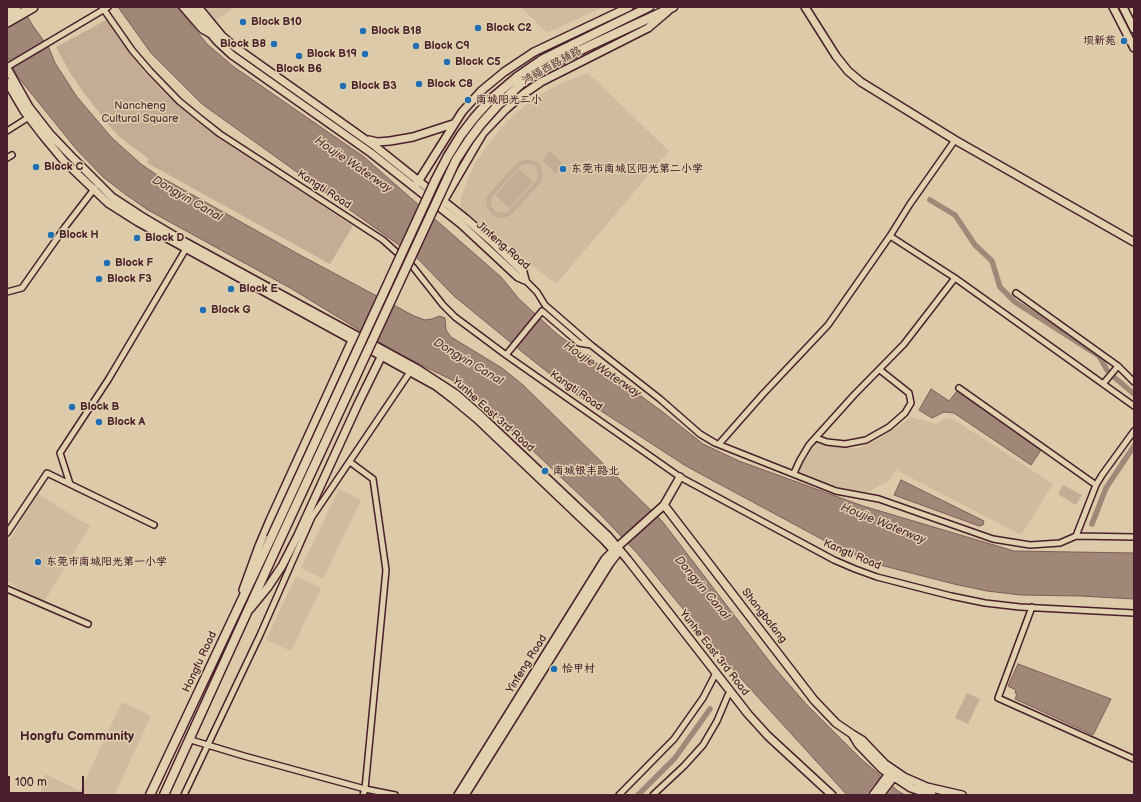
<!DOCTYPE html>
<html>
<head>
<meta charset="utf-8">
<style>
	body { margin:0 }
	#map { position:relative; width:1141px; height:802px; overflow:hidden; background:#dccaa9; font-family:"Balsamiq Sans",sans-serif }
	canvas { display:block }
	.frame { position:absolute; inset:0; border:8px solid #4a1f2b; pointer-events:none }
	.scale { position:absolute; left:8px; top:776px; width:76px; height:18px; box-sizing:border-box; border:2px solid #4a1f2b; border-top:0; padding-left:5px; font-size:12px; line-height:14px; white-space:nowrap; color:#4a1f2b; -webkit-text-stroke:3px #e2d1ae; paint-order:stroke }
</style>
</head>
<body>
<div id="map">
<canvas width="1141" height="802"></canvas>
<div class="frame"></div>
<div class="scale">100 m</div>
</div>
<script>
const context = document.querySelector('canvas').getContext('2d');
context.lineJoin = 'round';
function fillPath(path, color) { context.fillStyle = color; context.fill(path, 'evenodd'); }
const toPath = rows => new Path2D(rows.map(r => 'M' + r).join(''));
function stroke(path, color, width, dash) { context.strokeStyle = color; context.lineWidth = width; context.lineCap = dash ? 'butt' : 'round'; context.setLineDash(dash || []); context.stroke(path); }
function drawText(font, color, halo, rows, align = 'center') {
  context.font = font + ' "Balsamiq Sans","LXGW WenKai TC",sans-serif'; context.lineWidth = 3; context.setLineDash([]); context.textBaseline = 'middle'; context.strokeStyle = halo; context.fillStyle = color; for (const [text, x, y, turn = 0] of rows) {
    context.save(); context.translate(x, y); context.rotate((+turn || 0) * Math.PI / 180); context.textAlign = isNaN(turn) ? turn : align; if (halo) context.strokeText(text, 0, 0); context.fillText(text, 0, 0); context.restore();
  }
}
const built = toPath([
	[204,7,236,7,214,21],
	[521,7,603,7,547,33],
	[588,73,669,151,556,284,460,208,461,198,468,179,477,160,489,143,502,127,516,113,533,100,550,89,569,80],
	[911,417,937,424,945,418,953,419,1053,484,1021,535,896,470,890,480,867,493,839,488,798,471,816,442,857,449,883,437],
	[339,489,361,500,323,579,301,568],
	[38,494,90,526,43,603,7,581,7,544],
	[296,576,321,588,291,651,266,640],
	[122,702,151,716,114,795,40,795,45,774,80,791]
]);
const green = toPath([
	[106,20,129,52,146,74,166,94,198,122,217,137,353,226,330,264,147,163,149,159,122,139,111,128,84,93,69,71,56,47],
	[550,151,564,165,556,174,542,160],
	[527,159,535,161,541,166,543,174,541,182,510,216,502,218,494,216,491,214,487,207,486,199,488,195,516,164,523,160],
	[524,164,530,164,535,166,538,174,537,180,507,212,502,213,496,212,491,206,492,197,519,167],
	[519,169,533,182,509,208,496,195],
	[1063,485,1082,495,1076,505,1058,494],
	[967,693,980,699,968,724,955,718]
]);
const water = toPath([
	[7,7,22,7,33,26,49,48,55,63,77,97,112,138,141,164,157,175,300,255,414,316,425,320,432,319,439,316,445,318,446,330,451,337,502,368,523,385,662,521,773,666,806,704,860,758,898,791,905,795,847,795,735,672,637,553,601,515,493,413,463,388,452,380,397,353,292,289,148,210,125,194,103,177,77,150,18,77,7,56,7,7],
	[118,7,177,7,207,44,234,67,364,157,501,277,519,299,557,334,664,413,703,444,739,461,863,506,1014,551,1134,553,1134,599,1081,596,1021,595,987,591,954,584,880,565,840,549,686,466,578,396,531,359,454,296,417,258,202,104,151,53,118,7],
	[931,389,949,401,957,391,1041,450,1031,465,954,413,944,412,932,418,919,410,931,389],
	[901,480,984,521,983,525,979,526,894,495,901,480],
	[1018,664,1111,699,1093,735,1015,699,1017,694,1015,693,1016,690,1008,686,1018,664]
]);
const pier = toPath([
	[882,775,894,785,887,795,866,795]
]);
const canal = toPath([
	[930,200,955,215,975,245,992,261,1000,287,1015,302,1099,356,1107,370],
	[1114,377,1134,394],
	[1092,524,1106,488,1134,446],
	[638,795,675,758,710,709]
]);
const street = toPath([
	[102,7,132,50,150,71,179,101,201,119,220,134,383,240,413,267,443,305,455,317,506,355,680,477,834,560,855,569,877,577,951,596,985,603,1020,607,1134,613],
	[182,7,202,30,211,35],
	[7,67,108,7],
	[7,131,29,117],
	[7,158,12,155],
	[890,236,955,278,1134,406],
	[525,280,537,292,545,305,591,345,660,399,700,434,715,443,836,491,879,499,993,539,1030,545,1060,543,1076,536,1134,537],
	[7,292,22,288,65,227,95,188],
	[1016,293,1118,366,1134,382],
	[506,355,542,311,579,343,591,345],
	[1103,384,1118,366],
	[959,388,1096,485],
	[816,438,827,442,845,444,866,440,889,427,905,413,911,403,909,393,880,370],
	[719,444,763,394,828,325,890,236,910,204,955,140],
	[350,462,373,479,386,570,365,789,363,795],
	[794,473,800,460,809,445,854,395,904,344,955,278],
	[70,484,60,453,108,380,187,247],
	[7,533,47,473,154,525],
	[1076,536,1096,485,1102,475,1134,431],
	[7,589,88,624],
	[1032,607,998,698,1134,759],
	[191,740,244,756,365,789,395,795],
	[184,795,260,635,312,517,410,372],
	[619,795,674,739,703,698,716,673],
	[653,795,684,766,703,745,717,721,728,695]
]);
const secondary = toPath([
	[189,7,217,41,232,55,371,153,461,224,518,277,525,280],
	[198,7,222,36,235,47,376,147,466,219,490,240,523,272,525,280],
	[805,7,836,56,848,71,861,82,955,140,1134,242],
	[1113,7,1134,48],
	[1123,7,1134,29],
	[7,68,29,107,50,134,70,155,112,197,141,216,185,242,416,368,456,394,480,415,608,536,628,560,748,714,768,736,832,795],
	[7,82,24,111,44,137,64,161,108,203,138,222,436,386,453,399,477,419,604,540,616,553],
	[369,140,377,142,390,141,413,137,453,124],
	[416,185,462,112,481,91,504,72,534,52,629,7],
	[441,205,483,133,504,111,522,95,541,82,648,28,668,11],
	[664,505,814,700,836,723,852,734],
	[243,590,259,546,270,520,354,336],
	[250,609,268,587,282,566,298,535,358,404,383,353],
	[458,795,605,559,614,550,664,505,680,477],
	[465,795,610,563,617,554],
	[873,795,891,771],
	[880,795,896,774],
	[932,795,911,788,882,769,858,744,852,734,862,740,885,764,904,777,927,787,962,795]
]);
const primary = toPath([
	[517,77,543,59,649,7],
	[522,83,549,66,574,53,673,7],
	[150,795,271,538],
	[164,795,279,542]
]);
const highway = toPath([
	[7,12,16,7],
	[7,22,33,7]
]);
const primaryBridge = toPath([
	[271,538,436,179,448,156,461,135,474,118,491,99,517,77],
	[279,542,456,160,469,140,481,124,498,105,522,83]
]);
const markers = [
	[243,22,4,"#1f6fb2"],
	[478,28,4,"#1f6fb2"],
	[363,31,4,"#1f6fb2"],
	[1124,41,4,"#1f6fb2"],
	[274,44,4,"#1f6fb2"],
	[416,46,4,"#1f6fb2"],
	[365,54,4,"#1f6fb2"],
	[299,56,4,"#1f6fb2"],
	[447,62,4,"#1f6fb2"],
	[419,84,4,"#1f6fb2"],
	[343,86,4,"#1f6fb2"],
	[468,100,4,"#1f6fb2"],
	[36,167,4,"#1f6fb2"],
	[563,169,4,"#1f6fb2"],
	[51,235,4,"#1f6fb2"],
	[137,238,4,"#1f6fb2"],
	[107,263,4,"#1f6fb2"],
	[99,279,4,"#1f6fb2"],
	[231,289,4,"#1f6fb2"],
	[203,310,4,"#1f6fb2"],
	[72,407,4,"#1f6fb2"],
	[99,422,4,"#1f6fb2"],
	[545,471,4,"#1f6fb2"],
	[38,562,4,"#1f6fb2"],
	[554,669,4,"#1f6fb2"]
];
const poiNames = [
	["Block B10",251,22],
	["Block C2",486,28],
	["Block B18",371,31],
	["坝新苑",1116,41,"right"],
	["Block B8",266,44,"right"],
	["Block C9",424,46],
	["Block B19",357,54,"right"],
	["Block C5",455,62],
	["Block B6",299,69,"center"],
	["Block C8",427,84],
	["Block B3",351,86],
	["南城阳光二小",476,100],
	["Block C",44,167],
	["东莞市南城区阳光第二小学",571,169],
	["Block H",59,235],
	["Block D",145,238],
	["Block F",115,263],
	["Block F3",107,279],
	["Block E",239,289],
	["Block G",211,310],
	["Block B",80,407],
	["Block A",107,422],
	["南城银丰路北",553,471],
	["东莞市南城阳光第一小学",46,562],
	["恰甲村",562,669]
];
const streetNames = [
	["鸿福西路辅路",552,66,-29],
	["Kangti Road",324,190,33],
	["Jinfeng Road",503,246,41],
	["Kangti Road",576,391,35],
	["Yunhe East 3rd Road",493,415,42],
	["Kangti Road",852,555,23],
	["Shangbafang",764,616,52],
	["Yunhe East 3rd Road",714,653,52],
	["Hongfu Road",200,662,-65],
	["Yinfeng Road",527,664,-58]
];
const parkNames = [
	["Nancheng",140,106],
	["Cultural Square",140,119]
];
const waterNames = [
	["Houjie Waterway",353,165,34],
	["Dongyin Canal",187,199,30],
	["Dongyin Canal",468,362,31],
	["Houjie Waterway",602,370,34],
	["Houjie Waterway",883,524,22],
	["Dongyin Canal",702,588,50]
];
const quarterNames = [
	["Hongfu Community",77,737]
];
fillPath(built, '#d0bb9e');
fillPath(green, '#c4ad94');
fillPath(water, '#a18777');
stroke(water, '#7e5d59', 1);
fillPath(pier, '#dccaa9');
stroke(canal, '#a18777', 5.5);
stroke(street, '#4a1f2b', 8);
stroke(secondary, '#4a1f2b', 10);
stroke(primary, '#4a1f2b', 11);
stroke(highway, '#4a1f2b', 12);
stroke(street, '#e2d1ae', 5);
stroke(secondary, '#e2d1ae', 7);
stroke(primary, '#e2d1ae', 8);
stroke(highway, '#e2d1ae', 9);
stroke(primaryBridge, '#4a1f2b', 11, []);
stroke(primaryBridge, '#e2d1ae', 8);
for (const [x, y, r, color] of markers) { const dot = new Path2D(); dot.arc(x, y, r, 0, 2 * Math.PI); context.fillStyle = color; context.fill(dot); stroke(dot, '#e2d1ae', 1.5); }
drawText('bold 11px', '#4a1f2b', '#e2d1ae', poiNames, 'left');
drawText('11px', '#4a1f2b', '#e2d1ae', streetNames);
drawText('11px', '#5c343b', '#e2d1ae', parkNames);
drawText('italic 12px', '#5b343a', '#e2d1ae', waterNames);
drawText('bold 13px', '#4a1f2b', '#e2d1ae', quarterNames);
</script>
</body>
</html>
